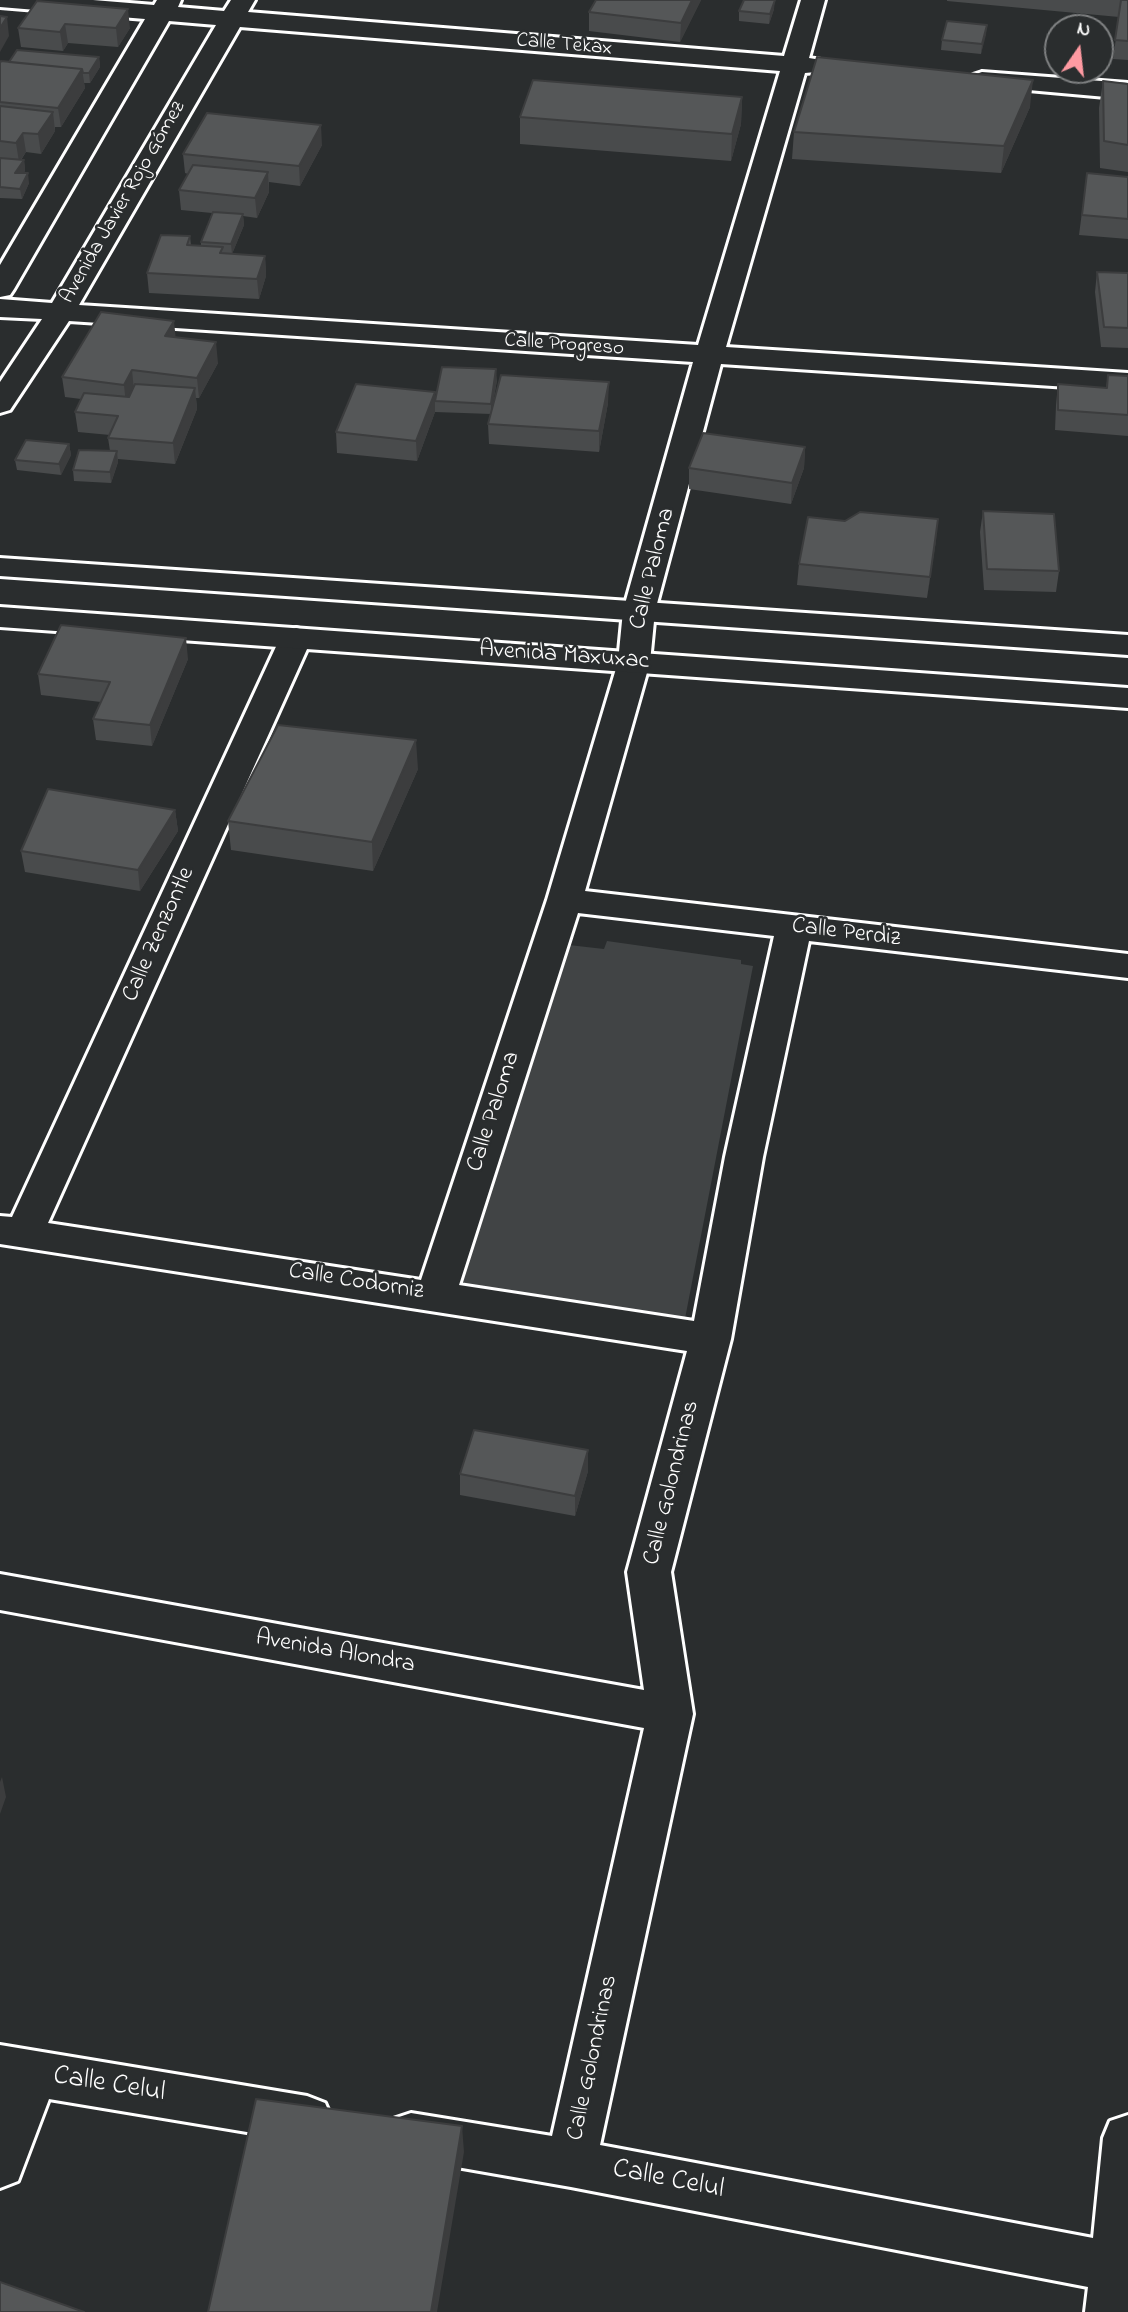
<!DOCTYPE html>
<html>
<head>
<meta charset="utf-8">
<style>
	body { margin:0 }
	#map { position:relative; width:1128px; height:2312px; overflow:hidden; background:#2a2d2e; font-family:"Indie Flower",sans-serif }
	canvas { display:block }
	.north { position:absolute; left:1044px; top:14px; width:70px; height:70px; box-sizing:border-box; background:#2a2d2e; border:2px solid #7f8182; border-radius:50%; rotate:14deg; font-size:19px; font-weight:700; line-height:28px; text-align:center; color:#fff }
	.north::after { content:''; display:block; margin:auto; width:24px; height:32px; background:#ff9aa2; clip-path:polygon(50% 0,100% 100%,50% 72%,0 100%) }
</style>
</head>
<body>
<div id="map">
<canvas width="1128" height="2312"></canvas>
<div class="north">N</div>
</div>
<script>
const context = document.querySelector('canvas').getContext('2d');
context.lineJoin = 'round';
function fillPath(path, color) { context.fillStyle = color; context.fill(path, 'evenodd'); }
const toPath = rows => new Path2D(rows.map(r => 'M' + r).join(''));
function stroke(path, color, width, dash) { context.strokeStyle = color; context.lineWidth = width; context.lineCap = dash ? 'butt' : 'round'; context.setLineDash(dash || []); context.stroke(path); }
function drawText(font, color, halo, rows, align = 'center') {
  context.font = font + ' "Indie Flower",sans-serif'; context.lineWidth = 5; context.setLineDash([]); context.textBaseline = 'middle'; context.strokeStyle = halo; context.fillStyle = color; for (const [text, x, y, turn = 0] of rows) {
    context.save(); context.translate(x, y); context.rotate((+turn || 0) * Math.PI / 180); context.textAlign = isNaN(turn) ? turn : align; if (halo) context.strokeText(text, 0, 0); context.fillText(text, 0, 0); context.restore();
  }
}
const green = toPath([
	[607,941,741,960,741,964,753,966,683,1329,459,1291,560,944,604,949]
]);
const minor = toPath([
	[0,0,93,0,154,5,157,0,181,0,178,7,224,11,231,0,255,0,248,12,784,56,801,0,825,0,809,58,827,61,831,66,827,71,805,73,726,347,1128,373,1128,391,721,364,655,611,650,662,585,891,1128,954,1128,978,809,941,763,1157,731,1339,671,1572,693,1714,600,2145,1093,2238,1103,2138,1110,2121,1128,2115,1128,2312,1085,2312,1088,2287,571,2187,411,2159,393,2153,386,2136,393,2119,411,2113,552,2136,644,1728,0,1610,0,1574,644,1690,627,1572,687,1351,0,1244,0,1216,12,1217,280,638,285,631,296,628,307,631,312,638,48,1223,421,1280,547,900,618,662,623,611,693,362,69,321,10,410,0,413,0,382,42,319,0,317,0,299,52,303,216,25,169,21,14,289,10,295,0,297,0,265,145,19,0,7,0,0],
	[240,27,780,71,698,345,79,305,240,27],
	[578,913,774,936,725,1157,694,1321,459,1285,578,913],
	[982,72,1128,83,1128,99,973,85,969,80,973,75,982,72],
	[0,2045,307,2096,325,2103,332,2119,325,2135,307,2142,49,2099,18,2181,0,2188,0,2045]
]);
const major = toPath([
	[0,558,1128,635,1128,655,0,576,0,558],
	[0,607,1128,688,1128,708,0,627,0,607]
]);
const wall = toPath([
	[596,0,701,0,680,42,589,31,589,12],
	[947,0,1128,0,1128,60,1113,59,1119,17,947,1],
	[37,1,130,28,118,47,68,43,63,51,21,47,18,28],
	[774,9,769,24,739,21,739,11],
	[987,25,981,54,941,50,942,40],
	[99,57,100,67,90,83,84,83,85,88,61,127,55,127,55,131,41,154,26,152,21,160,24,160,25,170,24,173,29,183,22,199,0,198,0,63],
	[1103,81,1128,84,1128,172,1100,168,1099,108],
	[742,97,741,124,731,161,520,144,520,117],
	[1030,107,1001,173,792,159,794,132],
	[322,145,300,186,269,182,269,192,257,218,243,216,244,225,232,254,265,256,266,276,259,299,149,293,147,273,190,236,191,245,201,246,201,242,212,213,181,210,179,190,188,174,185,173,183,154],
	[1087,173,1128,177,1128,239,1079,235],
	[1097,272,1128,273,1128,348,1101,347,1095,292],
	[176,338,218,363,199,398,196,398,197,409,175,464,118,459,118,462,111,483,74,481,73,470,110,451,108,438,110,435,78,432,75,412,81,399,65,397,62,377],
	[1108,375,1128,376,1128,436,1055,430,1056,405,1058,384,1106,388],
	[497,380,492,409,608,403,599,452,489,444,488,424,491,414,435,412,417,461,337,453,336,432,435,401],
	[69,444,71,455,61,475,17,470,15,460],
	[805,447,804,468,791,504,689,489,689,468],
	[983,511,1059,571,1056,592,984,590,980,532],
	[936,540,927,598,797,585,799,564],
	[188,659,152,746,96,740,93,719,101,702,41,695,38,674],
	[418,769,373,871,231,850,228,821],
	[175,810,178,831,140,891,25,872,21,851],
	[588,1450,588,1471,575,1516,460,1495,460,1474]
]);
const shadedWall = toPath([
	[692,0,701,0,680,42,681,23],
	[775,0,774,9,769,24,770,14],
	[128,9,130,28,118,47,116,28],
	[7,17,9,36,0,52,0,28],
	[65,24,68,43,63,51,60,32],
	[987,25,986,35,981,54,982,44],
	[99,57,100,67,90,83,89,73],
	[82,69,85,88,61,127,58,108],
	[1033,80,1030,107,1001,173,1004,146],
	[742,97,741,124,731,161,732,134],
	[53,112,55,131,41,154,38,134],
	[321,125,322,145,300,186,299,166],
	[23,133,26,152,19,162,16,143],
	[24,160,25,170,17,184,15,173],
	[268,172,269,192,257,218,255,198],
	[28,173,29,183,22,199,20,189],
	[243,214,244,225,232,254,231,244],
	[265,256,266,276,259,299,257,279],
	[174,321,176,341,165,336],
	[216,342,218,363,199,398,197,378],
	[496,369,497,380,491,414,491,404],
	[132,370,134,391,126,405,124,385],
	[609,382,608,403,599,452,599,431],
	[195,388,197,409,175,464,173,443],
	[435,392,435,412,417,461,416,441],
	[69,444,71,455,61,475,59,464],
	[805,447,804,468,791,504,792,483],
	[117,451,118,462,111,483,110,472],
	[938,519,936,540,927,598,930,577],
	[186,638,188,659,152,746,150,725],
	[416,740,418,769,373,871,372,842],
	[175,810,178,831,140,891,138,870],
	[588,1450,588,1471,575,1516,575,1496],
	[2,1777,6,1797,0,1814,0,1782],
	[462,2126,464,2152,437,2312,431,2312]
]);
const building = toPath([
	[596,0,692,0,681,23,589,12,596,0],
	[744,0,775,0,770,14,739,11,744,0],
	[1121,0,1128,0,1128,41,1115,40,1121,0],
	[37,1,128,9,116,28,65,24,60,32,18,28,37,1],
	[0,16,7,17,0,28,0,16],
	[947,21,987,25,982,44,942,40,947,21],
	[17,50,99,57,89,73,83,73,82,69,9,62,17,50],
	[817,57,1033,80,1004,146,794,132,817,57],
	[1,61,82,69,58,108,0,102,0,63,1,61],
	[533,80,742,97,732,134,520,117,533,80],
	[1103,81,1128,84,1128,145,1104,141,1103,81],
	[0,106,53,112,38,134,23,133,16,143,0,141,0,106],
	[207,113,321,125,299,166,183,154,207,113],
	[0,158,24,160,15,173,28,173,20,189,0,187,0,158],
	[193,165,268,172,255,198,179,190,193,165],
	[1087,173,1128,177,1128,219,1082,215,1087,173],
	[213,212,243,214,231,244,201,242,213,212],
	[161,235,190,236,187,245,223,247,220,253,265,256,257,279,147,273,161,235],
	[1097,272,1128,273,1128,328,1104,327,1097,272],
	[101,312,174,321,165,336,216,342,197,378,132,370,124,385,62,377,101,312],
	[442,367,496,369,491,404,435,401,442,367],
	[501,375,609,382,599,431,488,424,501,375],
	[1108,375,1128,376,1128,415,1058,410,1058,384,1107,388,1108,375],
	[135,384,195,388,173,443,108,438,118,416,75,412,84,393,129,397,135,384],
	[356,384,435,392,416,441,336,432,356,384],
	[703,433,805,447,792,483,689,468,703,433],
	[26,440,69,444,59,464,15,460,26,440],
	[79,450,117,451,110,472,73,470,79,450],
	[983,511,1054,514,1059,571,987,569,983,511],
	[860,512,938,519,930,577,799,564,808,517,845,521,860,512],
	[61,625,186,638,150,725,93,719,110,682,38,674,61,625],
	[278,725,416,740,372,842,228,821,278,725],
	[48,789,175,810,138,870,21,851,48,789],
	[474,1430,588,1450,575,1496,460,1474,474,1430],
	[256,2099,462,2126,431,2312,208,2312,256,2099],
	[0,2282,84,2312,0,2312,0,2282]
]);
const farStreetnames = [
	["Calle Tekax",564,46,5],
	["Avenida Javier Rojo Gómez",124,203,-60],
	["Calle Progreso",564,346,4]
];
const streetNames = [
	["Calle Paloma",654,569,-76],
	["Avenida Maxuxac",564,657,4],
	["Calle Perdiz",846,934,7],
	["Calle Zenzontle",160,935,-66],
	["Calle Paloma",495,1112,-72],
	["Calle Codorniz",356,1283,9],
	["Calle Golondrinas",673,1483,-76],
	["Avenida Alondra",335,1653,10],
	["Calle Golondrinas",594,2058,-78]
];
const nearStreetnames = [
	["Calle Celul",109,2086,9],
	["Calle Celul",668,2181,11]
];
fillPath(green, '#414445');
stroke(minor, '#fff', 6);
stroke(major, '#fff', 6);
fillPath(minor, '#2a2d2e');
fillPath(major, '#2a2d2e');
fillPath(wall, '#494b4c');
fillPath(shadedWall, '#3c3d3e');
fillPath(building, '#555758');
stroke(building, '#3c3d3e', 2);
drawText('21px', '#fff', '#2a2d2e', farStreetnames);
drawText('24px', '#fff', '#2a2d2e', streetNames);
drawText('28px', '#fff', '#2a2d2e', nearStreetnames);
</script>
</body>
</html>
